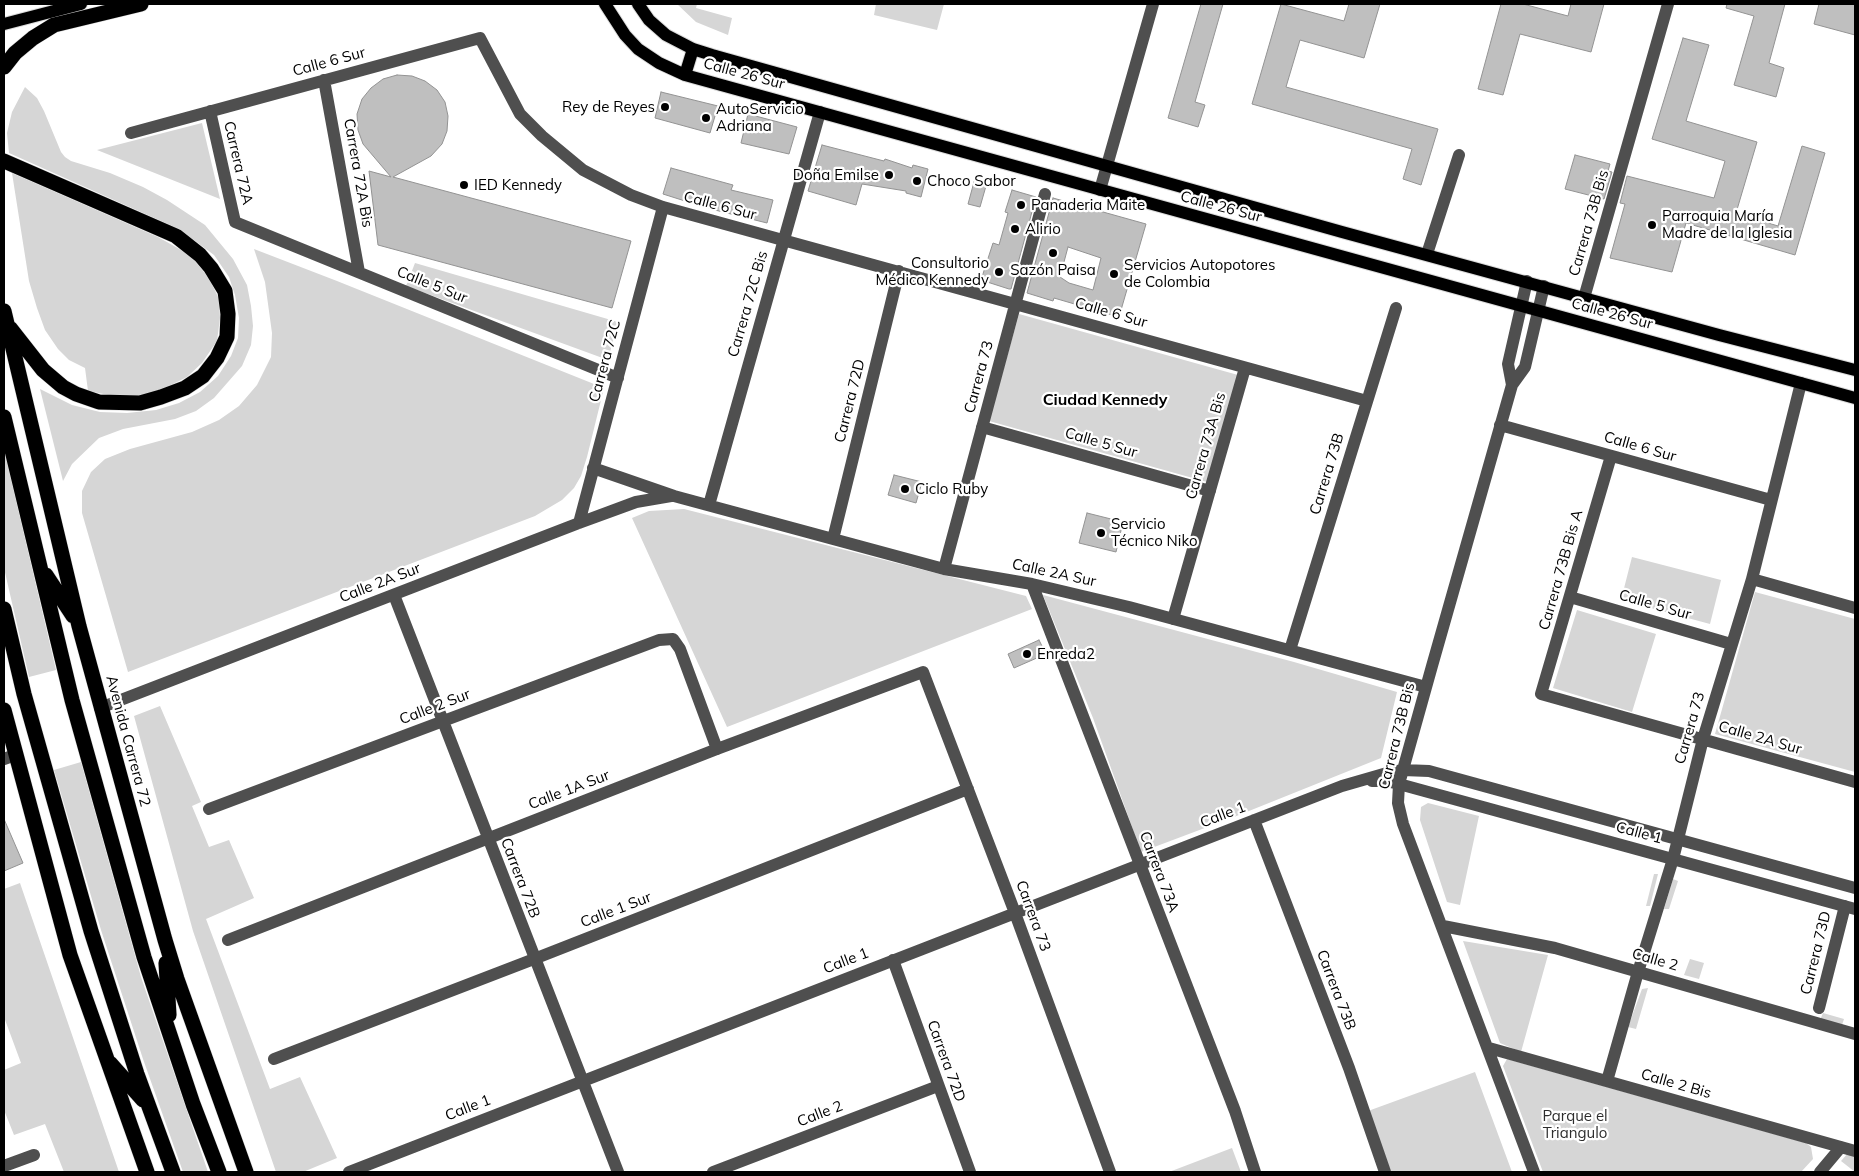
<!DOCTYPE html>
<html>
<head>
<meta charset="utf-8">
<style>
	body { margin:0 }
	#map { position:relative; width:1859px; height:1176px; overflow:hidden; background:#fff; font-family:Mulish,sans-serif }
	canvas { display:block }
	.frame { position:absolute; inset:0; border:5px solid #000; pointer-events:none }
</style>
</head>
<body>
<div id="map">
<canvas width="1859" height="1176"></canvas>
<div class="frame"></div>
</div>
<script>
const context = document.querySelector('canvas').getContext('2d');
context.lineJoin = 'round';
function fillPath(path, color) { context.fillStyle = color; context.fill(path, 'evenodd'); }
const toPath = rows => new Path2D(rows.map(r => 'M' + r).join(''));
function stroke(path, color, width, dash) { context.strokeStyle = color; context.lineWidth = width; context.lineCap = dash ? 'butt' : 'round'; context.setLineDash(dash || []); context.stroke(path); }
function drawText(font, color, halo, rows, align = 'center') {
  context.font = font + ' Mulish,sans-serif'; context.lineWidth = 4.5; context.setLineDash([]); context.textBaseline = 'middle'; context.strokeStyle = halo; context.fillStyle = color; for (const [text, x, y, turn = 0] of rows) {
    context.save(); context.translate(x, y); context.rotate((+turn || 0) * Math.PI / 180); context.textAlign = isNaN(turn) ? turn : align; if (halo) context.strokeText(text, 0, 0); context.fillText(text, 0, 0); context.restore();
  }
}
const green = toPath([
	[677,4,697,4,696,8,732,18,728,35,696,22],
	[876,4,944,4,937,30,874,15],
	[25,87,37,98,44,111,61,152,65,157,71,161,110,173,143,187,167,200,205,225,233,259,247,285,251,306,253,326,251,345,242,366,214,398,196,411,175,419,123,429,99,438,72,464,63,481,40,389,72,405,100,412,127,413,156,410,179,403,200,392,218,376,231,356,238,338,239,318,235,295,229,277,214,255,195,241,172,226,9,153,7,133,12,112],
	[202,123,220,199,97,150],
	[12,173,158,237,190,255,209,278,219,299,220,318,217,341,202,363,187,377,163,389,138,396,114,396,88,391,85,368,69,360,58,349,45,330,37,308,29,281],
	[254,249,337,281,604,388,587,457,581,476,574,488,562,500,535,516,128,672,82,513,82,491,91,472,105,459,130,449,192,432,219,420,239,406,257,385,271,357,272,333,265,282],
	[415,263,618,322,608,360,406,286],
	[1019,314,1238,375,1207,482,989,421],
	[4,449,56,670,29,677,4,568],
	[684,509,1026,596,1032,609,727,727,632,518,649,511],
	[1632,557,1721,580,1710,624,1621,600],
	[1755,592,1855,619,1855,772,1715,734],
	[1043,595,1294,662,1397,692,1381,758,1234,817,1141,852,1093,718],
	[1577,610,1656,634,1632,712,1553,688],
	[160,706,201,802,192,806,209,847,229,840,254,898,206,919,270,1089,300,1077,337,1158,303,1172,276,1172,193,931,134,716],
	[81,762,141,977,208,1172,183,1172,143,1059,101,930,54,770],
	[1428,803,1479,816,1460,905,1447,902,1420,820,1421,807],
	[1654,874,1658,874,1650,906,1646,906],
	[1673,879,1678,881,1669,909,1664,909],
	[20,883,119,1172,64,1172,45,1124,14,1135,4,1110,4,1070,21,1063,4,1017,4,889],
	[1463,941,1548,955,1521,1052,1500,1043],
	[1690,959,1704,963,1699,979,1684,975],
	[1648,988,1636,1029,1628,1027,1642,989],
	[1823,1013,1844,1019,1842,1025,1820,1020],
	[1507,1059,1806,1143,1811,1147,1813,1159,1801,1172,1543,1172,1503,1066],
	[1475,1072,1512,1172,1391,1172,1368,1111],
	[1232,1148,1241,1172,1169,1172],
	[1848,1153,1855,1155,1855,1172,1841,1161]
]);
const building = toPath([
	[1201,4,1223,4,1195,102,1205,105,1198,127,1168,118,1201,4],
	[1281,4,1344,21,1349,4,1380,4,1364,58,1300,40,1286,87,1438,129,1421,185,1403,179,1412,149,1252,104,1281,4],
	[1501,4,1523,4,1568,16,1571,4,1604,4,1591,52,1520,34,1503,95,1478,89,1501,4],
	[1727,4,1785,4,1769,63,1784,68,1776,97,1734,85,1754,16,1726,8,1727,4],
	[1819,4,1855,4,1855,35,1814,24,1819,4],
	[1683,38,1709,45,1686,121,1757,142,1736,213,1778,226,1802,146,1825,153,1795,255,1686,223,1672,272,1610,258,1625,204,1620,203,1627,176,1714,198,1725,161,1652,139,1683,38],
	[397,75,412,76,425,81,437,90,445,102,448,116,447,131,442,144,431,156,393,177,631,241,612,308,378,245,369,171,391,177,363,144,358,130,357,114,362,99,371,88,383,79,397,75],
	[661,92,718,106,710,133,655,118,661,92],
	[748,114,797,127,789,154,741,143,748,114],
	[822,145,884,161,885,159,912,168,913,165,928,169,921,197,906,193,906,191,862,184,856,205,808,191,822,145],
	[1575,155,1610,164,1608,171,1612,172,1604,199,1565,189,1575,155],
	[671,168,733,185,731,190,773,200,767,223,707,208,663,194,671,168],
	[974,182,986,186,980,207,968,204,974,182],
	[1012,190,1036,197,1011,289,1009,289,981,280,993,243,999,245,1008,213,1005,212,1012,190],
	[1053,198,1146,224,1119,317,1054,298,1053,301,1027,293,1053,198],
	[1068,247,1101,258,1093,290,1069,283,1060,277,1068,247],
	[894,475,922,482,916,503,888,495,894,475],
	[1087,513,1123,522,1116,552,1079,543,1087,513],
	[1039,640,1046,654,1014,668,1008,654,1039,640],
	[4,819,23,863,4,871,4,819]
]);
const minor = toPath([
	[324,80,359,272],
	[210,111,235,222,618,378],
	[131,133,480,38,520,114,542,136,583,170,631,195,663,207,1367,401],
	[1100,190,1153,4],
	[1427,254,1459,155],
	[1584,298,1668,4],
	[1512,385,1508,364,1527,281],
	[1500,425,1771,500],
	[982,427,1210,491],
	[1611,456,1541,694,1855,782],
	[593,468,674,496,944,569,1032,584,1129,607,1426,687],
	[709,505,820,112],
	[579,523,663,207],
	[833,539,899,271],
	[944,569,1045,194],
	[1752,579,1855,608],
	[1032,584,1235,1111,1255,1172],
	[394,595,618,1172],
	[1570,597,1731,644],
	[1173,619,1245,368],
	[1290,650,1396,308],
	[100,708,579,523,636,502,671,496],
	[4,759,15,755],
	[1372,781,1386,781,1399,784,1855,909],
	[209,809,659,640,673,639,680,649,717,749],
	[1254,820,1349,1068,1385,1172],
	[1443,926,1555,948,1855,1034],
	[228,940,717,749,923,672,1012,905,1110,1172],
	[893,960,970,1172],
	[1819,1008,1845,906],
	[1489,1048,1855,1151],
	[274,1059,534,959,968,789],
	[1607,1081,1638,972,1673,859,1703,739,1752,579,1801,383],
	[4,1166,34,1155],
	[349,1172,1342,786,1387,773,1403,770,1429,771,1855,888],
	[713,1172,938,1086],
	[1534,1172,1403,824,1398,803,1399,784,1432,666,1512,385,1525,367,1544,286],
	[1820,1172,1841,1147]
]);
const major = toPath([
	[605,4,625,35,638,49,659,63,685,75,1855,398],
	[638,4,649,20,666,35,693,49,712,55,1342,232,1719,335,1855,370],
	[4,24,81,4],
	[685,75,693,49]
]);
const highway = toPath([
	[4,67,15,53,33,38,54,25,141,4],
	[4,161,176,236,200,255,211,268,225,291,228,314,227,337,217,358,203,376,185,388,161,397,140,403,99,402,76,394,63,387,43,370,10,328],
	[4,311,79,626,165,940,177,979,246,1172],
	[4,417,72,700,144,957,193,1104,219,1172],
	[46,575,73,616],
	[4,609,24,694,91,931,137,1074,173,1172],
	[4,710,70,955,147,1172],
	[166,963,169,1015],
	[110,1063,143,1100]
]);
const markers = [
	[665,107,5,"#000"],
	[706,118,5,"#000"],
	[889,175,5,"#000"],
	[917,181,5,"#000"],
	[464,185,5,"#000"],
	[1021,205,5,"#000"],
	[1652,225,5,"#000"],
	[1015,229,5,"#000"],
	[1053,253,5,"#000"],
	[999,272,5,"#000"],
	[1114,274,5,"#000"],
	[905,489,5,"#000"],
	[1101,533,5,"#000"],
	[1027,654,5,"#000"]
];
const streetNames = [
	["Calle 6 Sur",329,62,-15],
	["Calle 26 Sur",744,74,15],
	["Carrera 72A",238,163,77],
	["Carrera 72A Bis",358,173,80],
	["Calle 6 Sur",720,206,15],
	["Calle 26 Sur",1221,207,15],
	["Carrera 73B Bis",1589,223,-74],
	["Calle 5 Sur",432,285,22],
	["Carrera 72C Bis",748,304,-74],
	["Calle 6 Sur",1111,313,16],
	["Calle 26 Sur",1612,314,15],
	["Carrera 72C",605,361,-75],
	["Carrera 73",979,377,-75],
	["Carrera 72D",850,401,-76],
	["Calle 5 Sur",1101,443,16],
	["Carrera 73A Bis",1206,446,-74],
	["Calle 6 Sur",1640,447,16],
	["Carrera 73B",1327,474,-73],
	["Carrera 73B Bis A",1561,570,-74],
	["Calle 2A Sur",1054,573,12],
	["Calle 2A Sur",380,583,-21],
	["Calle 5 Sur",1655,605,16],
	["Calle 2 Sur",435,707,-21],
	["Carrera 73",1690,728,-74],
	["Carrera 73B Bis",1397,736,-76],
	["Calle 2A Sur",1760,738,16],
	["Avenida Carrera 72",128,741,75],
	["Calle 1A Sur",569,790,-21],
	["Calle 1",1223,815,-21],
	["Calle 1",1639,833,15],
	["Carrera 73A",1159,872,69],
	["Carrera 72B",520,878,69],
	["Calle 1 Sur",616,910,-21],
	["Carrera 73",1033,916,70],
	["Carrera 73D",1816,953,-76],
	["Calle 2",1655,960,16],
	["Calle 1",846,961,-21],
	["Carrera 73B",1336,990,69],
	["Carrera 72D",946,1061,70],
	["Calle 2 Bis",1676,1084,16],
	["Calle 1",468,1108,-21],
	["Calle 2",820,1114,-21]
];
const poiNames = [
	["Rey de Reyes",655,107,"right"],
	["AutoServicio",716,109],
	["Adriana",716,126],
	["Doña Emilse",879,175,"right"],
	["Choco Sabor",927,181],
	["IED Kennedy",474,185],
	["Panaderia Maite",1031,205],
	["Parroquia María",1662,216],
	["Madre de la Iglesia",1662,233],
	["Alirio",1025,229],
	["Consultorio",989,263,"right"],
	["Médico Kennedy",989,280,"right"],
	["Servicios Autopotores",1124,265],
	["de Colombia",1124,282],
	["Sazón Paisa",1053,270,"center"],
	["Ciclo Ruby",915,489],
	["Servicio",1111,524],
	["Técnico Niko",1111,541],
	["Enreda2",1037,654]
];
const parkNames = [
	["Parque el",1575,1116],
	["Triangulo",1575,1133]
];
const neighbourhoodNames = [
	["Ciudad Kennedy",1105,400]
];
fillPath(green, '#d6d6d6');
fillPath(building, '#bfbfbf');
stroke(building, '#939393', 1);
stroke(major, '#dbdbdb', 14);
stroke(highway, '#dbdbdb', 16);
stroke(minor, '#4f4f4f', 12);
stroke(major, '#000', 12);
stroke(highway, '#000', 15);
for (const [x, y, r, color] of markers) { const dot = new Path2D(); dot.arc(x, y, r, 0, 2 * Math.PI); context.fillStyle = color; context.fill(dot); stroke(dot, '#fff', 2); }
drawText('15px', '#000', '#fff', streetNames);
drawText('15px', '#000', '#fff', poiNames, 'left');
drawText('15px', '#2d2d2d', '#fff', parkNames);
drawText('bold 16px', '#000', '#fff', neighbourhoodNames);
</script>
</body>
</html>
